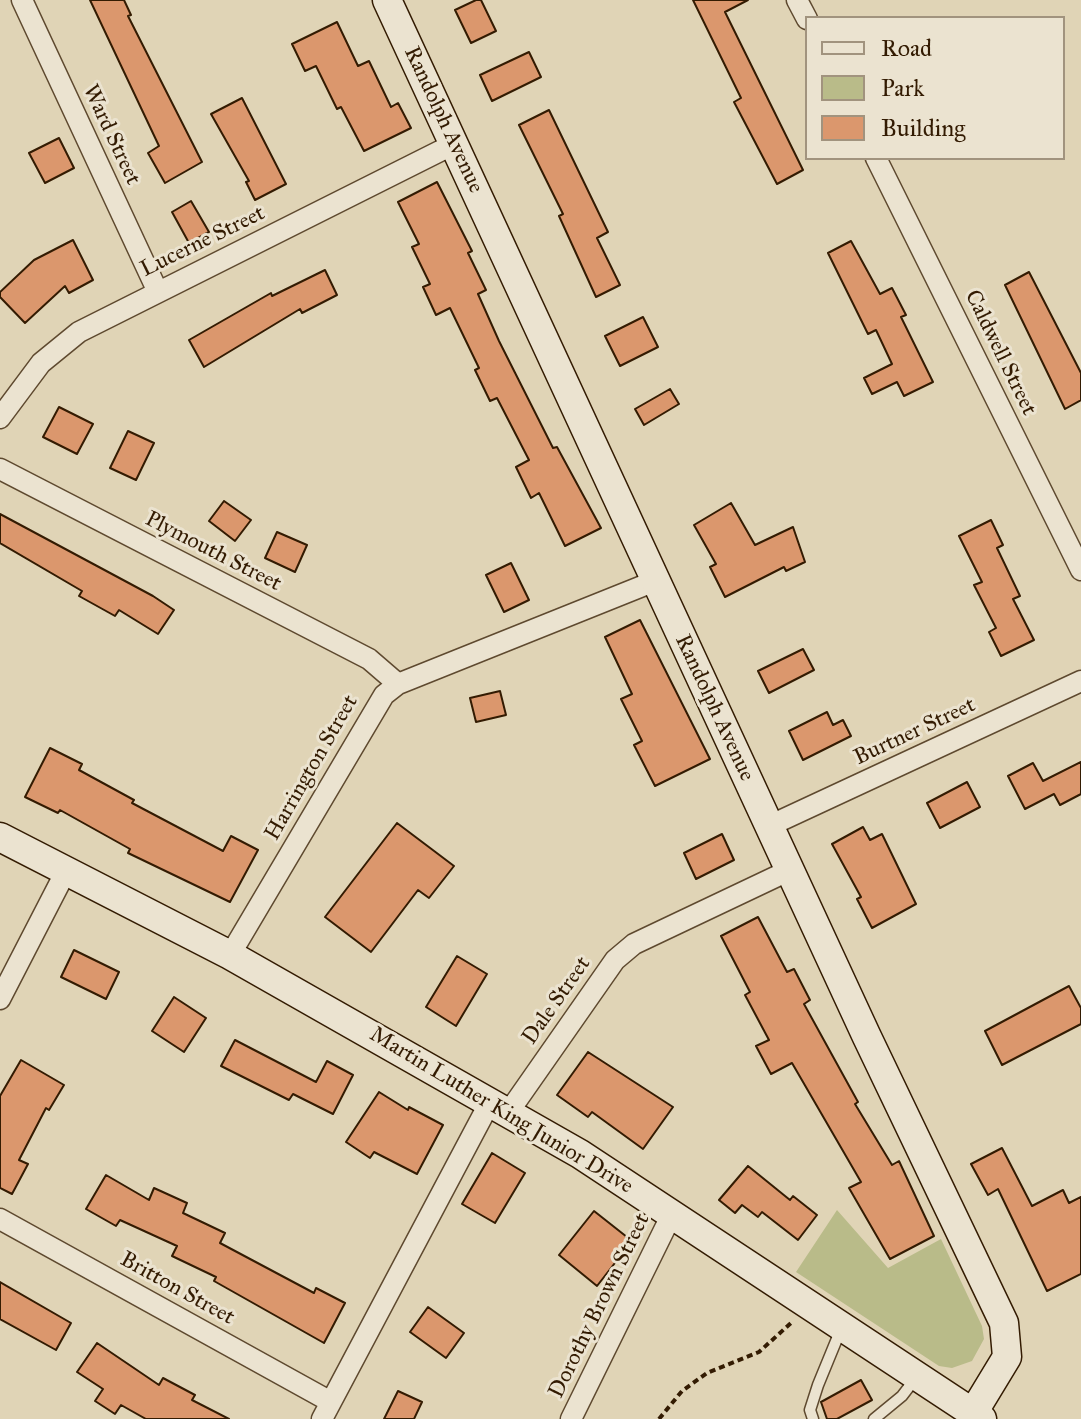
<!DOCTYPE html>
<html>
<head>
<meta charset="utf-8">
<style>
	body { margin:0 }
	#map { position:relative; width:1081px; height:1419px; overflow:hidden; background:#e0d4b6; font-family:"IM FELL Great Primer",serif }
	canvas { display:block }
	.legend { position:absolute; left:805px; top:16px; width:260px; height:144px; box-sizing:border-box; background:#ebe3d0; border:2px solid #a1937e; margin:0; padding:10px 14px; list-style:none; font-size:24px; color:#331b02 }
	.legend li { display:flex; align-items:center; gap:16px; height:40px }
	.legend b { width:40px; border:2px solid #a1937e }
</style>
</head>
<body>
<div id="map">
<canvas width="1081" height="1419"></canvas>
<ul class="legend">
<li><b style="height:10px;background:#ebe3d0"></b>Road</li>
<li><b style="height:22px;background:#b9bb89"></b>Park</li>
<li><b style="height:22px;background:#db976d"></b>Building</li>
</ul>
</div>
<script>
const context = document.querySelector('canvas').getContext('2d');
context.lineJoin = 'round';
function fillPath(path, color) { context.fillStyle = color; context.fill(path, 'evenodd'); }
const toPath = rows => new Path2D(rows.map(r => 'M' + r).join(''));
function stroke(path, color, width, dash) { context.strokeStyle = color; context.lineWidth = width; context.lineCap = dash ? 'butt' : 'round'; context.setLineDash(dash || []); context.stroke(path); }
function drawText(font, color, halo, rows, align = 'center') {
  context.font = font + ' "IM FELL Great Primer",serif'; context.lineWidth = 6; context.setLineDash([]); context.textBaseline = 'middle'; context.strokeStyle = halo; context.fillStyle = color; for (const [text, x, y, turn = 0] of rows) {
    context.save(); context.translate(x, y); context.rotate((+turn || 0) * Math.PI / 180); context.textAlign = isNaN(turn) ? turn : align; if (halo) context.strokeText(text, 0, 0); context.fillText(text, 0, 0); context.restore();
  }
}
const green = toPath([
	[837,1210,888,1268,941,1239,982,1326,984,1339,972,1361,952,1368,939,1366,796,1272]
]);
const building = toPath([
	[90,0,124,0,131,15,128,16,202,162,165,183,148,153,159,146,90,0],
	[476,0,481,0,496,31,471,43,455,10,476,0],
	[693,0,748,0,725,12,803,170,777,184,734,102,741,98,693,0],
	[337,22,358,66,369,61,391,107,398,103,411,128,364,151,341,107,337,109,316,66,305,71,292,44,337,22],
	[529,52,541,77,492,101,480,75,529,52],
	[242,98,286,184,255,200,246,182,249,181,211,114,242,98],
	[549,110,608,232,597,238,620,285,596,297,559,216,563,214,519,125,549,110],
	[59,138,74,168,45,183,29,153,59,138],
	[437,182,472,251,468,253,486,290,478,294,499,341,553,448,557,447,601,528,565,546,539,493,531,498,516,467,529,460,497,398,490,401,475,370,479,368,450,308,436,315,423,287,430,284,412,247,419,244,398,202,437,182],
	[191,201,209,232,189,243,172,212,191,201],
	[73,240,93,280,69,293,65,286,25,323,0,297,0,292,34,260,73,240],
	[851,241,880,294,892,288,906,315,901,317,933,382,904,396,897,382,872,394,864,378,892,364,876,330,868,334,828,253,851,241],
	[325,270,337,295,302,313,300,309,204,367,189,340,271,293,272,296,325,270],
	[1029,272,1081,373,1081,400,1065,409,1005,285,1029,272],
	[643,317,658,347,620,366,605,336,643,317],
	[670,389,679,404,644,425,635,409,670,389],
	[59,407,93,424,77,454,43,437,59,407],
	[128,431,154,443,136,480,110,468,128,431],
	[224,501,251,520,235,541,209,521,224,501],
	[731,503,755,545,793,527,805,562,786,571,784,567,725,597,710,567,716,564,694,525,731,503],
	[0,514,153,596,174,610,158,634,119,610,115,616,79,596,82,591,0,543,0,514],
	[991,520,1003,545,997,548,1020,596,1013,599,1034,640,1001,656,989,632,996,628,974,585,982,582,959,536,991,520],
	[277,532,307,545,295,572,265,558,277,532],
	[511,563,529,600,504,612,486,575,511,563],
	[640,620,710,759,655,786,634,745,642,741,621,699,632,694,605,637,640,620],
	[803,649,814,670,769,693,758,671,803,649],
	[500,691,506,715,476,722,470,698,500,691],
	[827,712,833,725,843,720,851,736,803,760,789,731,827,712],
	[50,748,82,764,79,770,134,800,132,803,223,851,231,836,258,850,230,902,128,853,130,849,60,810,58,813,25,797,50,748],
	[1081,762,1081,794,1060,805,1054,794,1025,809,1008,776,1033,763,1043,781,1081,762],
	[967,782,980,807,940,828,927,803,967,782],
	[397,823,454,866,429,898,418,890,371,952,325,917,397,823],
	[863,827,870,840,882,834,916,904,872,928,857,899,861,897,832,844,863,827],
	[722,834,734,860,696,879,684,853,722,834],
	[758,917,787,972,794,969,810,1000,804,1004,858,1102,855,1104,892,1165,899,1161,934,1236,890,1259,849,1188,861,1182,792,1063,771,1074,756,1046,769,1040,745,995,750,992,721,936,758,917],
	[74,950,119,972,106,999,61,977,74,950],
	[457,956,487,974,456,1026,426,1007,457,956],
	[1069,986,1081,1008,1081,1024,1002,1065,985,1031,1069,986],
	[174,997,206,1018,184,1052,152,1031,174,997],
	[235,1040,316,1082,327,1061,353,1075,333,1114,293,1094,289,1100,221,1066,235,1040],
	[588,1052,673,1107,643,1149,592,1112,588,1117,557,1095,588,1052],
	[21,1060,64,1085,49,1110,46,1108,19,1160,28,1164,12,1194,0,1188,0,1096,21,1060],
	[379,1092,408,1110,409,1107,443,1125,417,1174,374,1152,370,1158,346,1142,379,1092],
	[1002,1148,1032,1206,1063,1190,1069,1203,1081,1197,1081,1274,1047,1291,998,1189,988,1195,971,1164,1002,1148],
	[492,1153,525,1173,495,1223,462,1204,492,1153],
	[748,1166,790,1200,793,1196,817,1215,798,1240,762,1212,758,1217,742,1205,735,1213,719,1200,748,1166],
	[106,1175,149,1200,154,1188,187,1203,183,1213,225,1233,220,1243,314,1293,316,1288,345,1303,324,1343,214,1281,216,1277,172,1256,177,1246,120,1220,116,1226,86,1209,106,1175],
	[594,1211,632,1241,597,1286,559,1255,594,1211],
	[0,1282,71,1323,56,1350,0,1319,0,1282],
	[428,1307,464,1333,446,1358,410,1332,428,1307],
	[97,1343,159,1385,163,1378,195,1395,192,1400,229,1419,146,1419,121,1405,115,1414,95,1401,103,1389,77,1372,97,1343],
	[861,1380,872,1400,837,1419,827,1419,821,1402,861,1380],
	[398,1391,422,1402,414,1419,384,1419,398,1391]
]);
const path = toPath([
	[659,1419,682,1391,707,1373,759,1352,792,1322]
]);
const lane = toPath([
	[813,1419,810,1410,818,1385,841,1329],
	[874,1419,902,1396,915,1379]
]);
const street = toPath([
	[22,0,157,290],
	[797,0,807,19],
	[876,158,1081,570],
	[0,418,41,363,79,332,454,144],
	[0,469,369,659,398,684],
	[769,826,1081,681],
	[230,955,384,695,398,684,655,581],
	[0,999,66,871],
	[508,1113,615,960,634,944,790,870],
	[0,1219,331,1402],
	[322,1419,490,1102],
	[571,1419,672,1214]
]);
const secondary = toPath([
	[387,0,867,1037,1004,1323,1007,1357,973,1413],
	[0,837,230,955,580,1154,982,1419]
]);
const streetNames = [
	["Randolph Avenue",443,120,65],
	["Ward Street",111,135,65],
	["Lucerne Street",203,242,-26],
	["Caldwell Street",1000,353,64],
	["Plymouth Street",213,552,27],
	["Randolph Avenue",714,708,65],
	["Burtner Street",915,732,-25],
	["Harrington Street",312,768,-60],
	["Dale Street",557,1001,-55],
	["Martin Luther King Junior Drive",501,1111,31],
	["Britton Street",177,1289,29],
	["Dorothy Brown Street",600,1306,-64]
];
fillPath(green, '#b9bb89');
fillPath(building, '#db976d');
stroke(building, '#331b02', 2);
stroke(lane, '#5e492f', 13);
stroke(street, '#5e492f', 23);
stroke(secondary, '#331b02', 31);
stroke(path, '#331b02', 4, [6, 4]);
stroke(lane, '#ebe3d0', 10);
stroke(street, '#ebe3d0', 20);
stroke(secondary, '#ebe3d0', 28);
drawText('22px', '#331b02', '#ebe3d0', streetNames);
</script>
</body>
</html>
